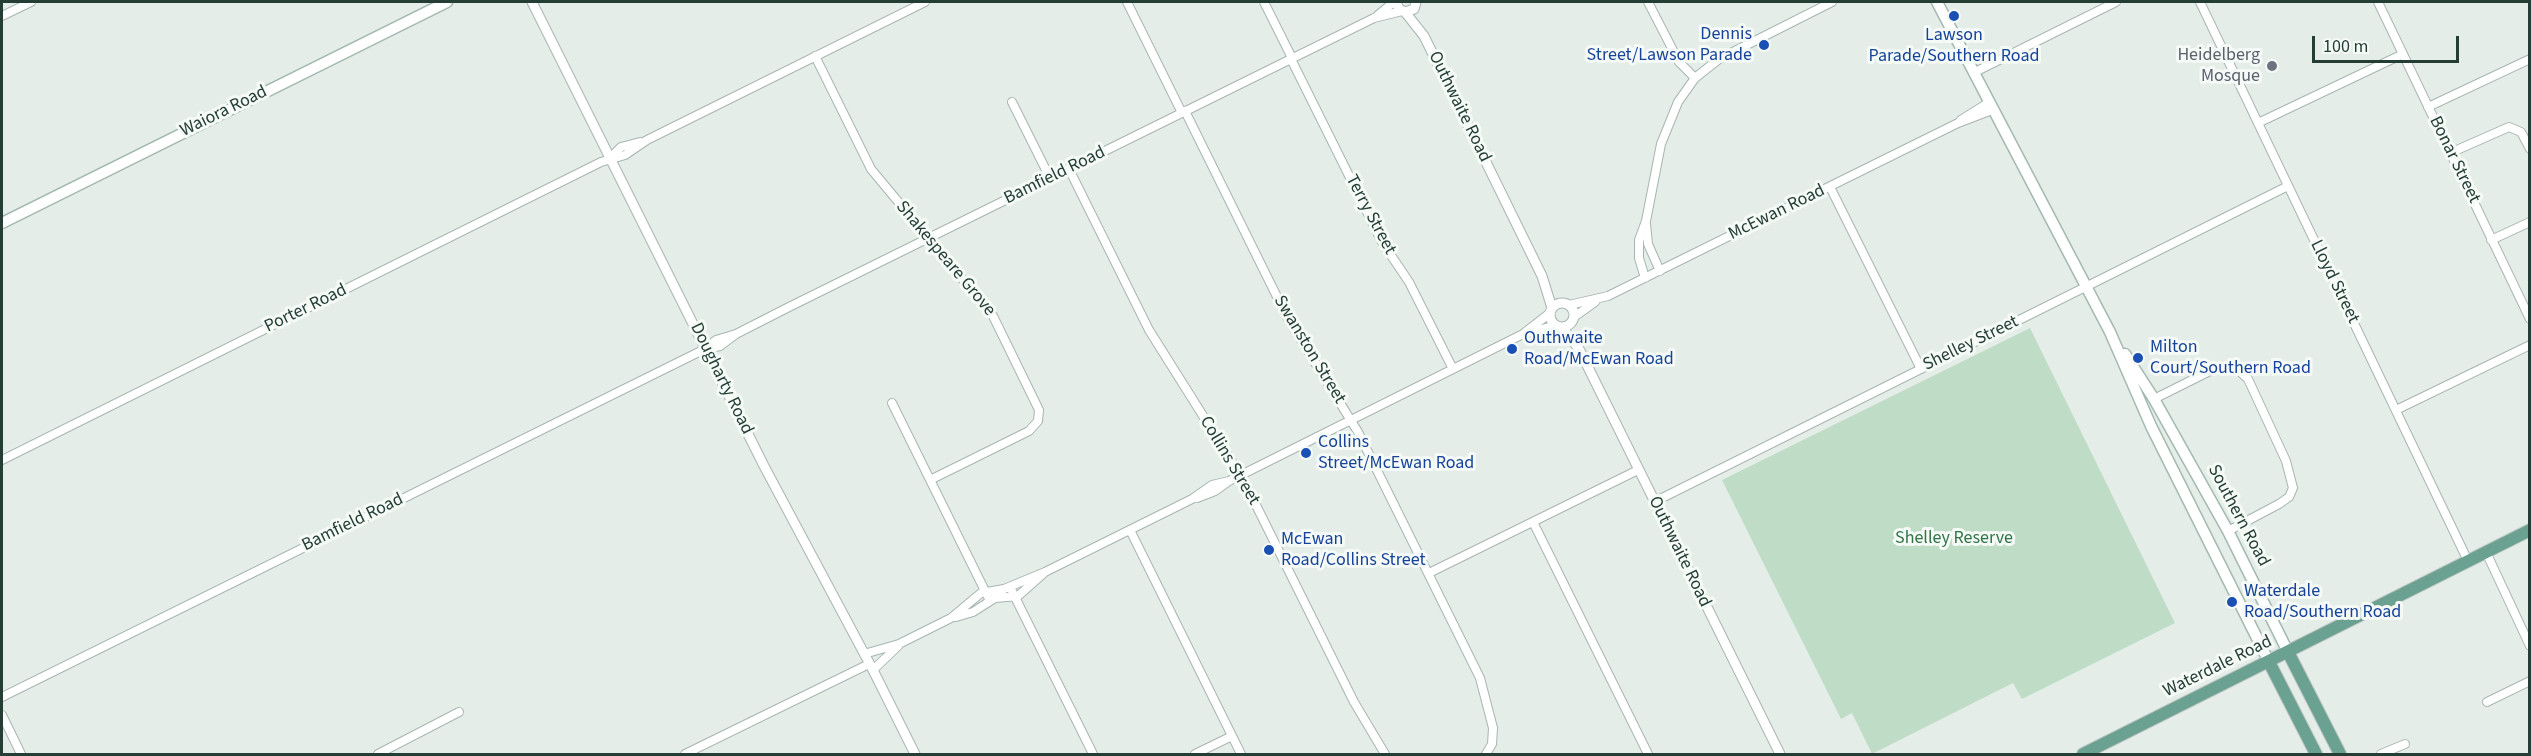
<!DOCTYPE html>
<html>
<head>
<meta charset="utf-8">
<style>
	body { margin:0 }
	#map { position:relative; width:2531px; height:756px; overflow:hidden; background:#e5ede9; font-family:"Source Sans 3",sans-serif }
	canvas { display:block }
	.frame { position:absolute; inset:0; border:3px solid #243e36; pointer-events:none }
	.scale { position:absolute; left:2312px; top:36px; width:147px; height:27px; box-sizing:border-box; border:3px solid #243e36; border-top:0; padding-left:8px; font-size:18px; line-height:21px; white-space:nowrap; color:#243e36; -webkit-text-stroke:4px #f5faf7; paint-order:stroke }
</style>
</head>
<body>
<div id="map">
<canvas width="2531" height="756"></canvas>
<div class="frame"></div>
<div class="scale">100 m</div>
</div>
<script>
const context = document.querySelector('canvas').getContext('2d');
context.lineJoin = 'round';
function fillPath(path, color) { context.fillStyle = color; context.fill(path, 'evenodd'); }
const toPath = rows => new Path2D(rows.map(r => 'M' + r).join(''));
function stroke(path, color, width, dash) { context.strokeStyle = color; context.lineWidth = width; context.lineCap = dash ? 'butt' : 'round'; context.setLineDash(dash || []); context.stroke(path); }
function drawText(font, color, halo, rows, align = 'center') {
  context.font = font + ' "Source Sans 3",sans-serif'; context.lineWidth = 6; context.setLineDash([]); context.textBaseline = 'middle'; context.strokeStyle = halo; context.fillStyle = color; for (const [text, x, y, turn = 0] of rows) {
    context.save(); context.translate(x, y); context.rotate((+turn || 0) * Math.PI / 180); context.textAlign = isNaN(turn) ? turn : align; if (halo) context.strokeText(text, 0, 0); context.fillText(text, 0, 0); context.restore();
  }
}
const green = toPath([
	[2030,328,2175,623,2022,699,2013,683,1872,754,1852,713,1841,719,1722,480]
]);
const minor = toPath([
	[1127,2,1182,113],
	[1264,2,1292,58],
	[1648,2,1679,62,1695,78],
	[2200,2,2468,561],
	[2378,2,2530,319],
	[1378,15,1394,2],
	[2,16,31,2],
	[815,56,871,169,993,316,1039,410,1038,421,1029,431,930,480],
	[1291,59,1382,242,1409,282,1453,369],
	[1973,73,2116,2],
	[1012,102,1050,178],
	[2428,107,2530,59],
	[1185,111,1288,319,1358,432,1480,678,1493,728,1492,744,1486,754],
	[1961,120,1988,103],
	[2258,123,2403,54],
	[2450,153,2509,127,2521,132,2530,149],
	[610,158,621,147,640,142],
	[1069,169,1149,330,1244,481,1354,702,1385,754],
	[1830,187,1921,369],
	[1646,224,1648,244,1660,271],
	[2491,240,2530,222],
	[1645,278,1639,258,1639,240,1646,221,1661,144,1678,102,1695,78,1719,59,1832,2],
	[1569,305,1608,296,1958,123,1992,110],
	[1574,317,1595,302],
	[1528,333,1556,325],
	[705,349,720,346,736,334,791,306,1374,18,1402,11],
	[2154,399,2220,366,2236,368,2248,379,2286,461,2293,488,2289,497,2279,504,2228,531],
	[892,403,990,601],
	[2396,410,2530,345],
	[2,460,601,162,625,155,647,140,925,2],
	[1197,498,1215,491,1229,481,1523,334,1550,313],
	[1654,502,2288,186],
	[1533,522,1648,754],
	[1130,530,1241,754],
	[2486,552,2530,646],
	[1429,573,1638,470],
	[1010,587,1093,754],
	[956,617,973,612,995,598,1018,596,1044,573],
	[864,654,899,644,951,618,981,593,1004,589,1045,572,1192,499,1212,485,1229,481],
	[873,670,898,646],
	[2,697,705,349,716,340,736,334],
	[2487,702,2530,681],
	[2,715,21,754],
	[378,754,459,712],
	[685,754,869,664],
	[1195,754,1232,736],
	[2381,754,2405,744]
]);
const tertiary = toPath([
	[532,2,764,466,874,672,915,754],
	[1396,2,1399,9,1405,12,1414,9,1416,2],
	[1405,12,1424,36,1542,276,1552,308],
	'1550 315a12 12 0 1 1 24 0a12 12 0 1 1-24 0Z',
	[1562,327,1579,349,1780,754]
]);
const secondary = toPath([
	[1937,2,2110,332,2151,426,2269,662],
	[2,223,447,2],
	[2125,354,2154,399,2228,531,2288,652]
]);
const primary = toPath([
	[2288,652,2340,754],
	[2269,662,2316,754],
	[2083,754,2530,530]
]);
const markers = [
	[1954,16,6,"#1a4fb4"],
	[1764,45,6,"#1a4fb4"],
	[2272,66,6,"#6b7280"],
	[1512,349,6,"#1a4fb4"],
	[2138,358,6,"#1a4fb4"],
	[1306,453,6,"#1a4fb4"],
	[1269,550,6,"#1a4fb4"],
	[2232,602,6,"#1a4fb4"]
];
const transitNames = [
	["Dennis",1752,35,"right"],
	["Street/Lawson Parade",1752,56,"right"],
	["Lawson",1954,36,"center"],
	["Parade/Southern Road",1954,57,"center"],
	["Outhwaite",1524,339],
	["Road/McEwan Road",1524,360],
	["Milton",2150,348],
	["Court/Southern Road",2150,369],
	["Collins",1318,443],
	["Street/McEwan Road",1318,464],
	["McEwan",1281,540],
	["Road/Collins Street",1281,561],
	["Waterdale",2244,592],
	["Road/Southern Road",2244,613]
];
const worshipNames = [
	["Heidelberg",2260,56],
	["Mosque",2260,77]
];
const streetNames = [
	["Outhwaite Road",1459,107,64],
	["Waiora Road",224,112,-26],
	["Bonar Street",2454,160,64],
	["Bamfield Road",1055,176,-26],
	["McEwan Road",1777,213,-26],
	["Terry Street",1370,215,62],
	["Shakespeare Grove",945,259,50],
	["Lloyd Street",2334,282,64],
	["Porter Road",306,309,-26],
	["Shelley Street",1971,344,-26],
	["Swanston Street",1309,350,59],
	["Dougharty Road",721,379,64],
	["Collins Street",1229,461,59],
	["Southern Road",2238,516,62],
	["Bamfield Road",353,523,-26],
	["Outhwaite Road",1679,552,64],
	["Waterdale Road",2218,667,-26]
];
const parkNames = [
	["Shelley Reserve",1954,539]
];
fillPath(green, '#bfddc6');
stroke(minor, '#a7b5b0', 10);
stroke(tertiary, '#a7b5b0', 11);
stroke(secondary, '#a3b9b0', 13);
stroke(primary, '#c2c9c7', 14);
stroke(minor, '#fff', 8);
stroke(tertiary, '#fff', 9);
stroke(secondary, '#fff', 10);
stroke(primary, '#6ba190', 12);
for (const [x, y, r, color] of markers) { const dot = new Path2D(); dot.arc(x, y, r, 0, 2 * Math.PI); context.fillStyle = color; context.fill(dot); stroke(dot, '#f5faf7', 2); }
drawText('18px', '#164399', '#f5faf7', transitNames, 'left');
drawText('18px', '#5b616d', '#f5faf7', worshipNames, 'right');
drawText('18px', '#243e36', '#f5faf7', streetNames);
drawText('18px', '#307447', '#f5faf7', parkNames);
</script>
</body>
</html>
